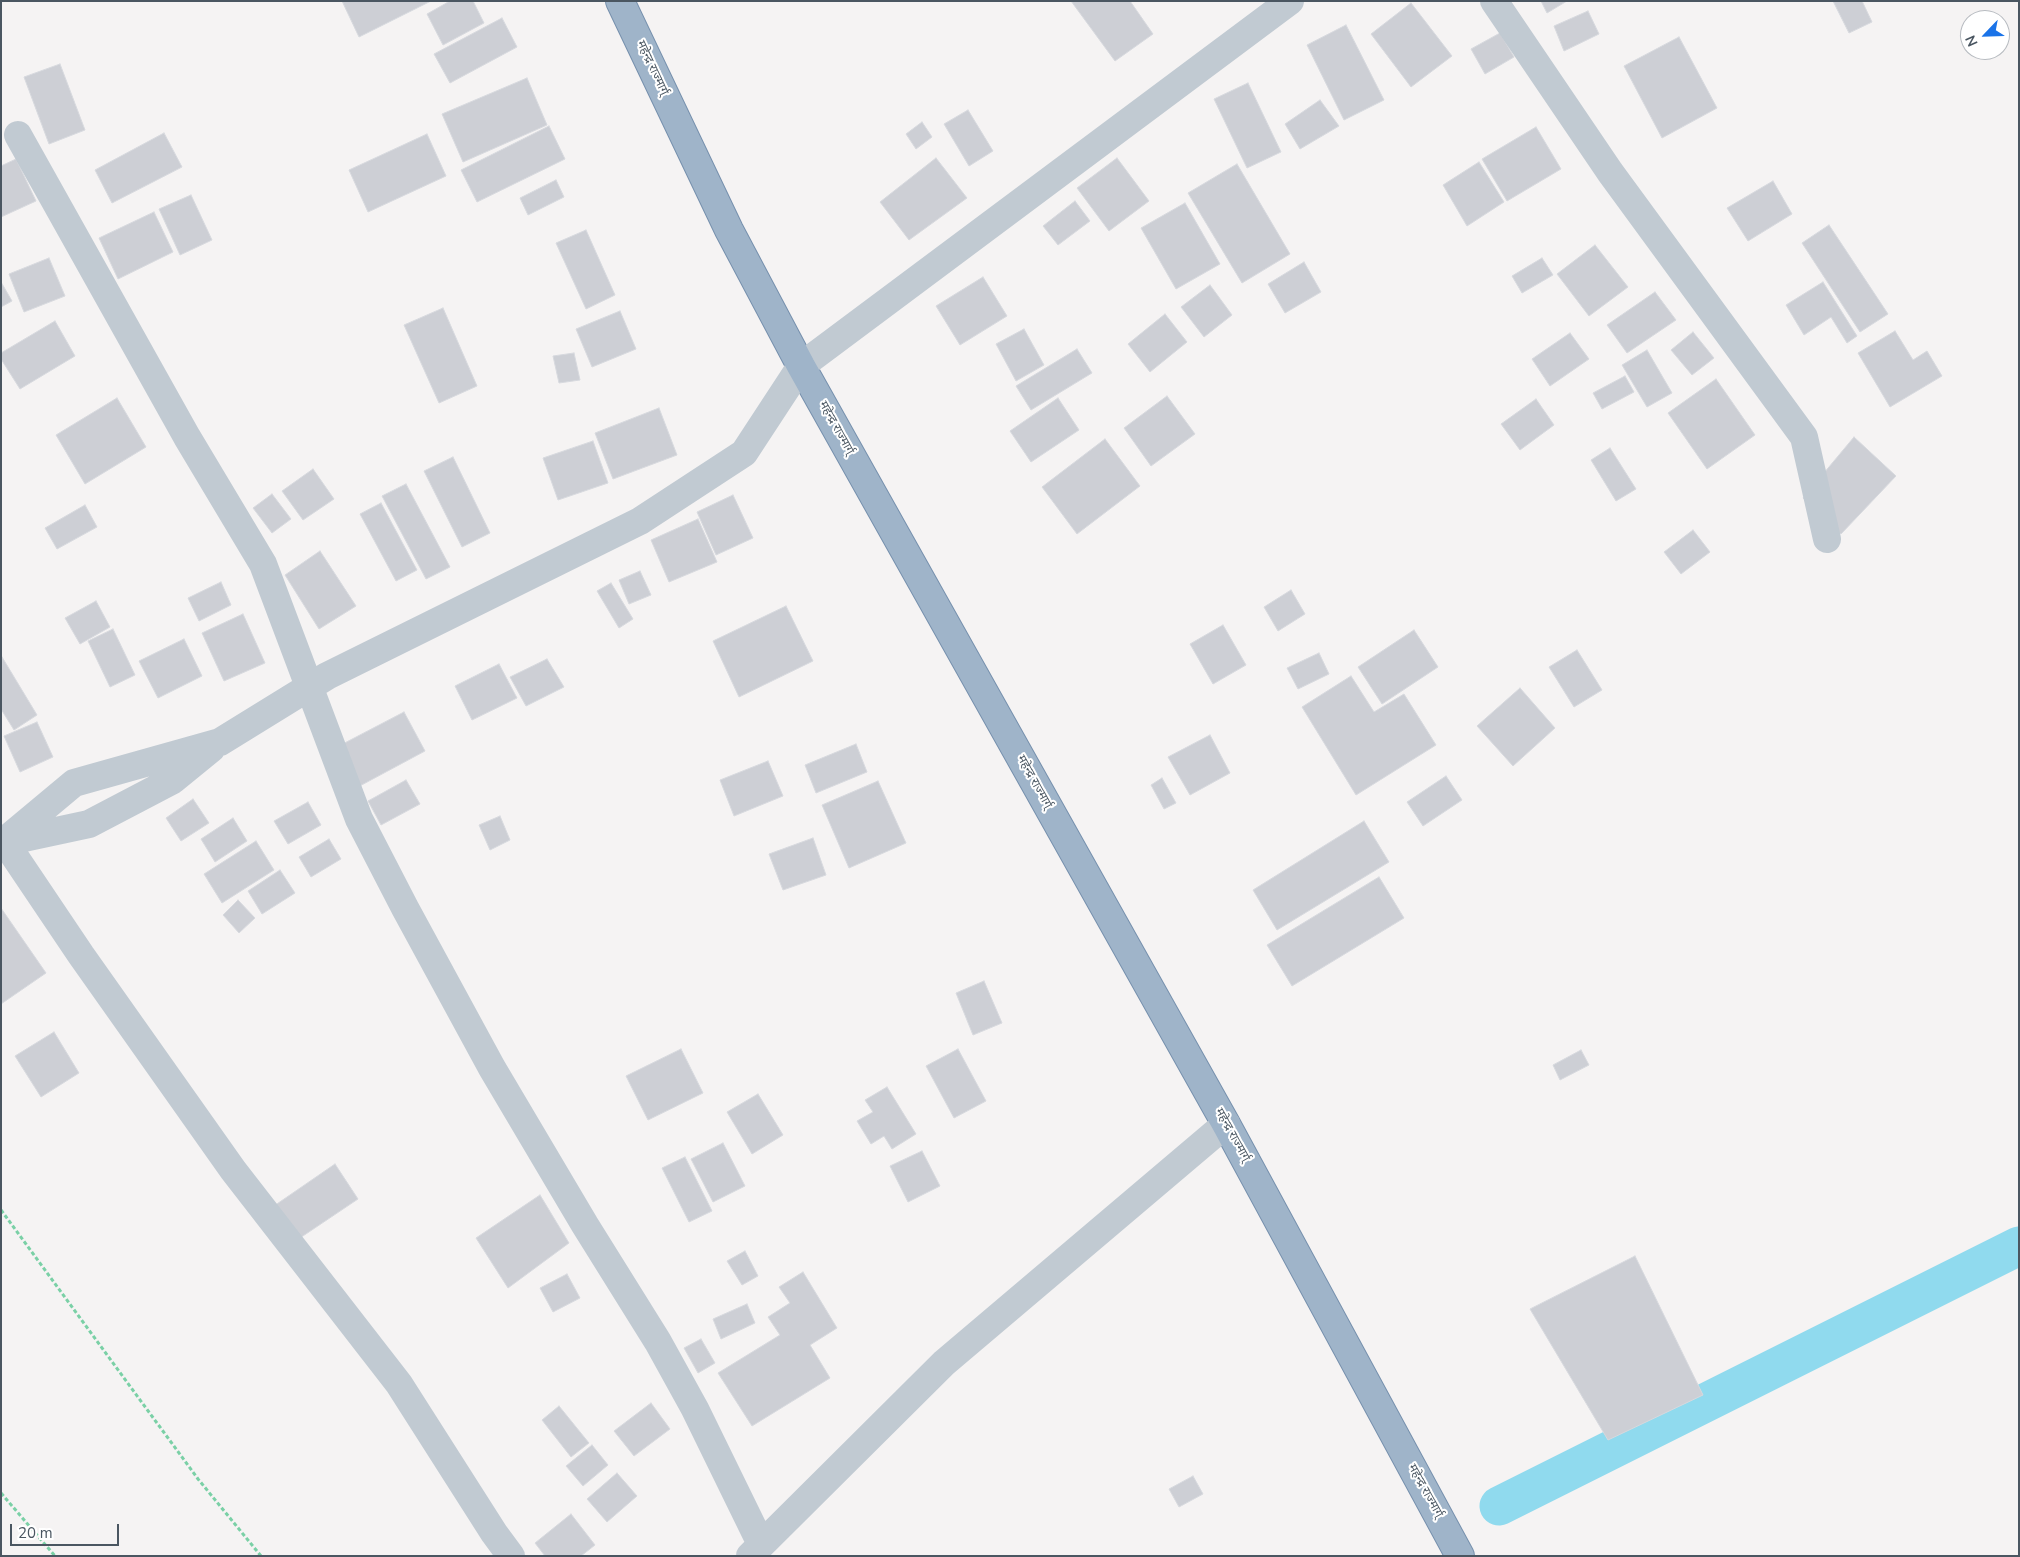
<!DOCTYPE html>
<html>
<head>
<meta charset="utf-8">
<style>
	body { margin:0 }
	#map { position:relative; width:2020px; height:1557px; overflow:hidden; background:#f5f3f3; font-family:"Nunito Sans",sans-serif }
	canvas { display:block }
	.frame { position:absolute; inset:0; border:2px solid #4a5661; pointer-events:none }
	.north { position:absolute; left:1960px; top:10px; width:50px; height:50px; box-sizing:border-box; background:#fff; border:1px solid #b7bbc0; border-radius:50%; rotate:246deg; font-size:14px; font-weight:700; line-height:20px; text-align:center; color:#4a5661 }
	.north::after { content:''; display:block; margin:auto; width:18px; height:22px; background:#1a73e8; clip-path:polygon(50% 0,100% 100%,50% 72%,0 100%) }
	.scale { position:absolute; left:10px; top:1524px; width:109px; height:22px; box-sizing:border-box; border:2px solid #4a5661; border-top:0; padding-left:6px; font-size:15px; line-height:18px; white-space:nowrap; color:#4a5661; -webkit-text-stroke:4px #fff; paint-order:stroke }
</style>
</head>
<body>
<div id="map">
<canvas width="2020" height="1557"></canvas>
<div class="frame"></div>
<div class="north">N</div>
<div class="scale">20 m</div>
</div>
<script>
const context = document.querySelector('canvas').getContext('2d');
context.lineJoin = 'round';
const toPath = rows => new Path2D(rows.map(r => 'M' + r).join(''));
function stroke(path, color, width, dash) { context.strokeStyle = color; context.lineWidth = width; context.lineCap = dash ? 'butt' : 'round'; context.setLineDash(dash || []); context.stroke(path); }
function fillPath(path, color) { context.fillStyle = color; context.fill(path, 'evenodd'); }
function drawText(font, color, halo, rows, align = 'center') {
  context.font = font + ' "Nunito Sans","Noto Sans Devanagari",sans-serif'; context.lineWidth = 4; context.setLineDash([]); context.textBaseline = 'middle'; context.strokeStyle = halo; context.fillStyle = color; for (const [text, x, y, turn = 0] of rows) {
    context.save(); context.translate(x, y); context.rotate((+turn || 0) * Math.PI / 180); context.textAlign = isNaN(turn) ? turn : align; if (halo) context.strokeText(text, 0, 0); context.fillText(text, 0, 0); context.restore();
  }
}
const canal = toPath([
	[1499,1506,2019,1246]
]);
const building = toPath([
	[342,1,431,1,359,37,342,1],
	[450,1,473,1,484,23,443,45,427,14,450,1],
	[1071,1,1130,1,1153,34,1115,61,1071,1],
	[1541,1,1567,1,1547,13,1541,1],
	[1833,1,1862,1,1872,22,1849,33,1833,1],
	[1411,3,1452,56,1411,87,1371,34,1411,3],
	[1588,11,1599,34,1564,51,1554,26,1588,11],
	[502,18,517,47,450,83,434,54,502,18],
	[1346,25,1384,100,1344,120,1307,45,1346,25],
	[1500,33,1514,57,1485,74,1471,49,1500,33],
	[1679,37,1717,108,1662,138,1624,66,1679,37],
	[60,64,85,130,49,144,24,77,60,64],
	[527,78,547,125,463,162,442,114,527,78],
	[1248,83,1281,152,1247,168,1214,99,1248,83],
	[1320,100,1339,126,1300,149,1285,124,1320,100],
	[968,110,993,151,969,166,944,124,968,110],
	[922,122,932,137,916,149,906,134,922,122],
	[549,126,565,159,477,202,461,170,549,126],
	[1536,127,1561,169,1507,201,1482,159,1536,127],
	[164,133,182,167,112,203,95,170,164,133],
	[427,134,446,176,368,212,349,170,427,134],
	[936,158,967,198,909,240,880,202,936,158],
	[1117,158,1149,201,1109,231,1077,188,1117,158],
	[16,159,36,201,1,217,1,166,16,159],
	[1479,162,1504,202,1467,226,1443,185,1479,162],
	[1237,164,1290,254,1242,283,1188,193,1237,164],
	[556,180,564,197,528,215,520,198,556,180],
	[1773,181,1792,214,1748,241,1727,208,1773,181],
	[191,195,212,240,180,255,159,209,191,195],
	[1075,201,1090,221,1058,245,1043,226,1075,201],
	[1185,203,1220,264,1176,289,1141,228,1185,203],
	[154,212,173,252,118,279,99,238,154,212],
	[1829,225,1888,314,1860,332,1802,243,1829,225],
	[586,230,615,295,586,309,556,243,586,230],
	[1595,245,1628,287,1589,316,1557,274,1595,245],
	[49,258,65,296,24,312,9,274,49,258],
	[1542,258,1553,275,1522,293,1512,276,1542,258],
	[1304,262,1321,292,1285,313,1268,284,1304,262],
	[983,277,1007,316,960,345,936,306,983,277],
	[1,282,12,301,1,307,1,282],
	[1823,282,1857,336,1847,343,1831,317,1804,335,1786,305,1823,282],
	[1210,285,1232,315,1204,337,1181,307,1210,285],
	[1655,292,1676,320,1627,353,1607,325,1655,292],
	[443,308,477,386,439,403,404,325,443,308],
	[620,311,636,349,592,367,576,329,620,311],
	[1165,314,1187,342,1150,372,1128,344,1165,314],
	[55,321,75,356,20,389,1,359,1,353,55,321],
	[1024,329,1044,365,1016,381,996,344,1024,329],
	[1895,331,1913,360,1927,351,1942,376,1890,407,1858,353,1895,331],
	[1693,332,1714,358,1692,375,1671,350,1693,332],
	[1570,333,1589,359,1550,386,1532,359,1570,333],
	[1077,349,1092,373,1031,410,1016,386,1077,349],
	[1647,350,1672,393,1647,407,1622,365,1647,350],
	[574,353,580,380,559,383,553,356,574,353],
	[1625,376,1634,392,1602,409,1593,393,1625,376],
	[1716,379,1755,435,1707,469,1668,413,1716,379],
	[1167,396,1195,434,1151,466,1124,428,1167,396],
	[117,398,146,447,85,484,56,435,117,398],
	[1058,398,1079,430,1031,462,1010,431,1058,398],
	[1536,399,1554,425,1520,450,1501,424,1536,399],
	[659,408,677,455,613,479,595,433,659,408],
	[1854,437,1896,476,1841,534,1803,498,1854,437],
	[1105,439,1140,486,1077,534,1042,487,1105,439],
	[593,441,608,483,558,500,543,458,593,441],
	[1610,448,1636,489,1616,501,1591,460,1610,448],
	[453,457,490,533,462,547,424,471,453,457],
	[313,469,334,499,303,520,282,491,313,469],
	[406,484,450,567,426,579,382,496,406,484],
	[272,494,291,519,272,533,253,508,272,494],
	[733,495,753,538,716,555,697,512,733,495],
	[381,503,417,570,396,581,360,514,381,503],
	[85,505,97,527,57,549,45,528,85,505],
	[698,519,717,562,669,582,651,540,698,519],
	[1693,530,1710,552,1681,574,1664,552,1693,530],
	[320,551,356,606,319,629,285,575,320,551],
	[640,571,651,595,629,604,619,580,640,571],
	[221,582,231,605,199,621,188,598,221,582],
	[611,583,633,619,619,628,597,591,611,583],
	[1291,590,1305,614,1278,631,1264,607,1291,590],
	[96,601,110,627,80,644,65,618,96,601],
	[786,606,813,661,739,697,713,641,786,606],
	[243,614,265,663,224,681,202,633,243,614],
	[1223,625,1246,665,1213,684,1190,644,1223,625],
	[113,629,135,675,110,687,88,641,113,629],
	[1414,630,1438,667,1382,704,1358,667,1414,630],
	[184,639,202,676,158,698,139,661,184,639],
	[1577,650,1602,690,1574,707,1549,667,1577,650],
	[1319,653,1329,674,1298,689,1287,668,1319,653],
	[2,657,37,715,14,730,1,709,2,657],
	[547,659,564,687,526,706,510,677,547,659],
	[499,664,517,698,472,720,455,686,499,664],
	[1351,676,1374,712,1404,694,1436,745,1356,795,1302,707,1351,676],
	[1520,688,1555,728,1513,766,1477,726,1520,688],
	[404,712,425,751,356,788,335,748,404,712],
	[37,722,53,757,20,772,4,736,37,722],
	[1210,735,1230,773,1190,795,1168,757,1210,735],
	[856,744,867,772,816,793,805,765,856,744],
	[768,761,783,796,734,816,720,780,768,761],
	[1446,776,1462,800,1423,826,1407,802,1446,776],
	[1162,778,1176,803,1164,809,1151,785,1162,778],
	[406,780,420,804,381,825,368,801,406,780],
	[878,781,906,843,849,868,822,805,878,781],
	[193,799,209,823,181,841,166,818,193,799],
	[308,802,321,825,288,844,274,821,308,802],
	[500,816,510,840,490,850,479,825,500,816],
	[233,818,247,841,215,862,201,839,233,818],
	[1364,821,1389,862,1277,930,1253,890,1364,821],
	[813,838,826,875,783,890,769,854,813,838],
	[329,839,341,859,311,877,299,857,329,839],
	[256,841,274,870,222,903,204,874,256,841],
	[280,870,295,893,262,914,248,891,280,870],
	[1379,877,1404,918,1292,986,1267,945,1379,877],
	[238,900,255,918,239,933,223,915,238,900],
	[1,908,46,973,1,1004,1,908],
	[984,981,1002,1023,973,1035,956,993,984,981],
	[54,1032,79,1073,41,1097,15,1056,54,1032],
	[681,1049,703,1093,648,1120,626,1076,681,1049],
	[958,1049,986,1101,954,1118,926,1066,958,1049],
	[1581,1050,1589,1065,1560,1080,1553,1065,1581,1050],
	[887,1087,916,1134,892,1149,884,1136,871,1144,857,1121,873,1112,865,1100,887,1087],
	[758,1094,783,1135,752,1154,727,1112,758,1094],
	[723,1143,745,1186,713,1202,691,1159,723,1143],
	[922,1151,940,1186,908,1202,890,1166,922,1151],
	[685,1157,712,1211,689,1222,662,1168,685,1157],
	[335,1164,358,1199,294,1242,271,1208,335,1164],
	[540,1195,569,1243,508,1288,476,1238,540,1195],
	[745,1251,758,1276,742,1285,727,1261,745,1251],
	[1635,1256,1703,1395,1608,1440,1530,1309,1635,1256],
	[803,1272,837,1328,810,1345,830,1378,752,1426,718,1373,780,1335,768,1317,790,1303,779,1287,803,1272],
	[567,1274,580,1298,553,1312,540,1288,567,1274],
	[747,1304,755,1323,721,1339,713,1319,747,1304],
	[701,1339,715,1363,698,1373,684,1348,701,1339],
	[651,1403,670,1429,634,1456,614,1431,651,1403],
	[559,1406,589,1443,571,1457,542,1420,559,1406],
	[592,1445,608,1465,583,1486,566,1466,592,1445],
	[617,1473,637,1496,607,1522,587,1499,617,1473],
	[1193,1476,1203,1494,1179,1507,1169,1489,1193,1476],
	[571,1514,595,1545,581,1556,545,1556,535,1543,571,1514]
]);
const path = toPath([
	[1,1210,198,1479,261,1556],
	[1,1493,55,1556]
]);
const minor = toPath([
	[1494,1,1610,172,1804,437,1827,539],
	[18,135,187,437,263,564,359,819,405,908,492,1068,585,1225,658,1342,695,1409,761,1544],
	[211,749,173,780,89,824,5,842,81,955,233,1170,399,1384,494,1533,511,1556],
	[1,844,74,783,220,742,327,676,640,521,744,453,801,366,1290,1],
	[750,1556,944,1363,1226,1124]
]);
const trunk = toPath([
	[620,1,729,230,801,366,1226,1124,1460,1556]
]);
const streetNames = [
	["महेन्द्र राज्मार्ग्",652,68,65],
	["महेन्द्र राज्मार्ग्",836,428,61],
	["महेन्द्र राज्मार्ग्",1034,782,61],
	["महेन्द्र राज्मार्ग्",1232,1135,61],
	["महेन्द्र राज्मार्ग्",1425,1491,61]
];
stroke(canal, '#90daee', 39);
fillPath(building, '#cdcfd5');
stroke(building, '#d7d9de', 1);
stroke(trunk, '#7690ad', 30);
stroke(path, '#7ad0a6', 3, [4, 2.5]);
stroke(minor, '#c1cad2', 28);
stroke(trunk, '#9fb4c9', 28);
drawText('12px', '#4a5661', '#fff', streetNames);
</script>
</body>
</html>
